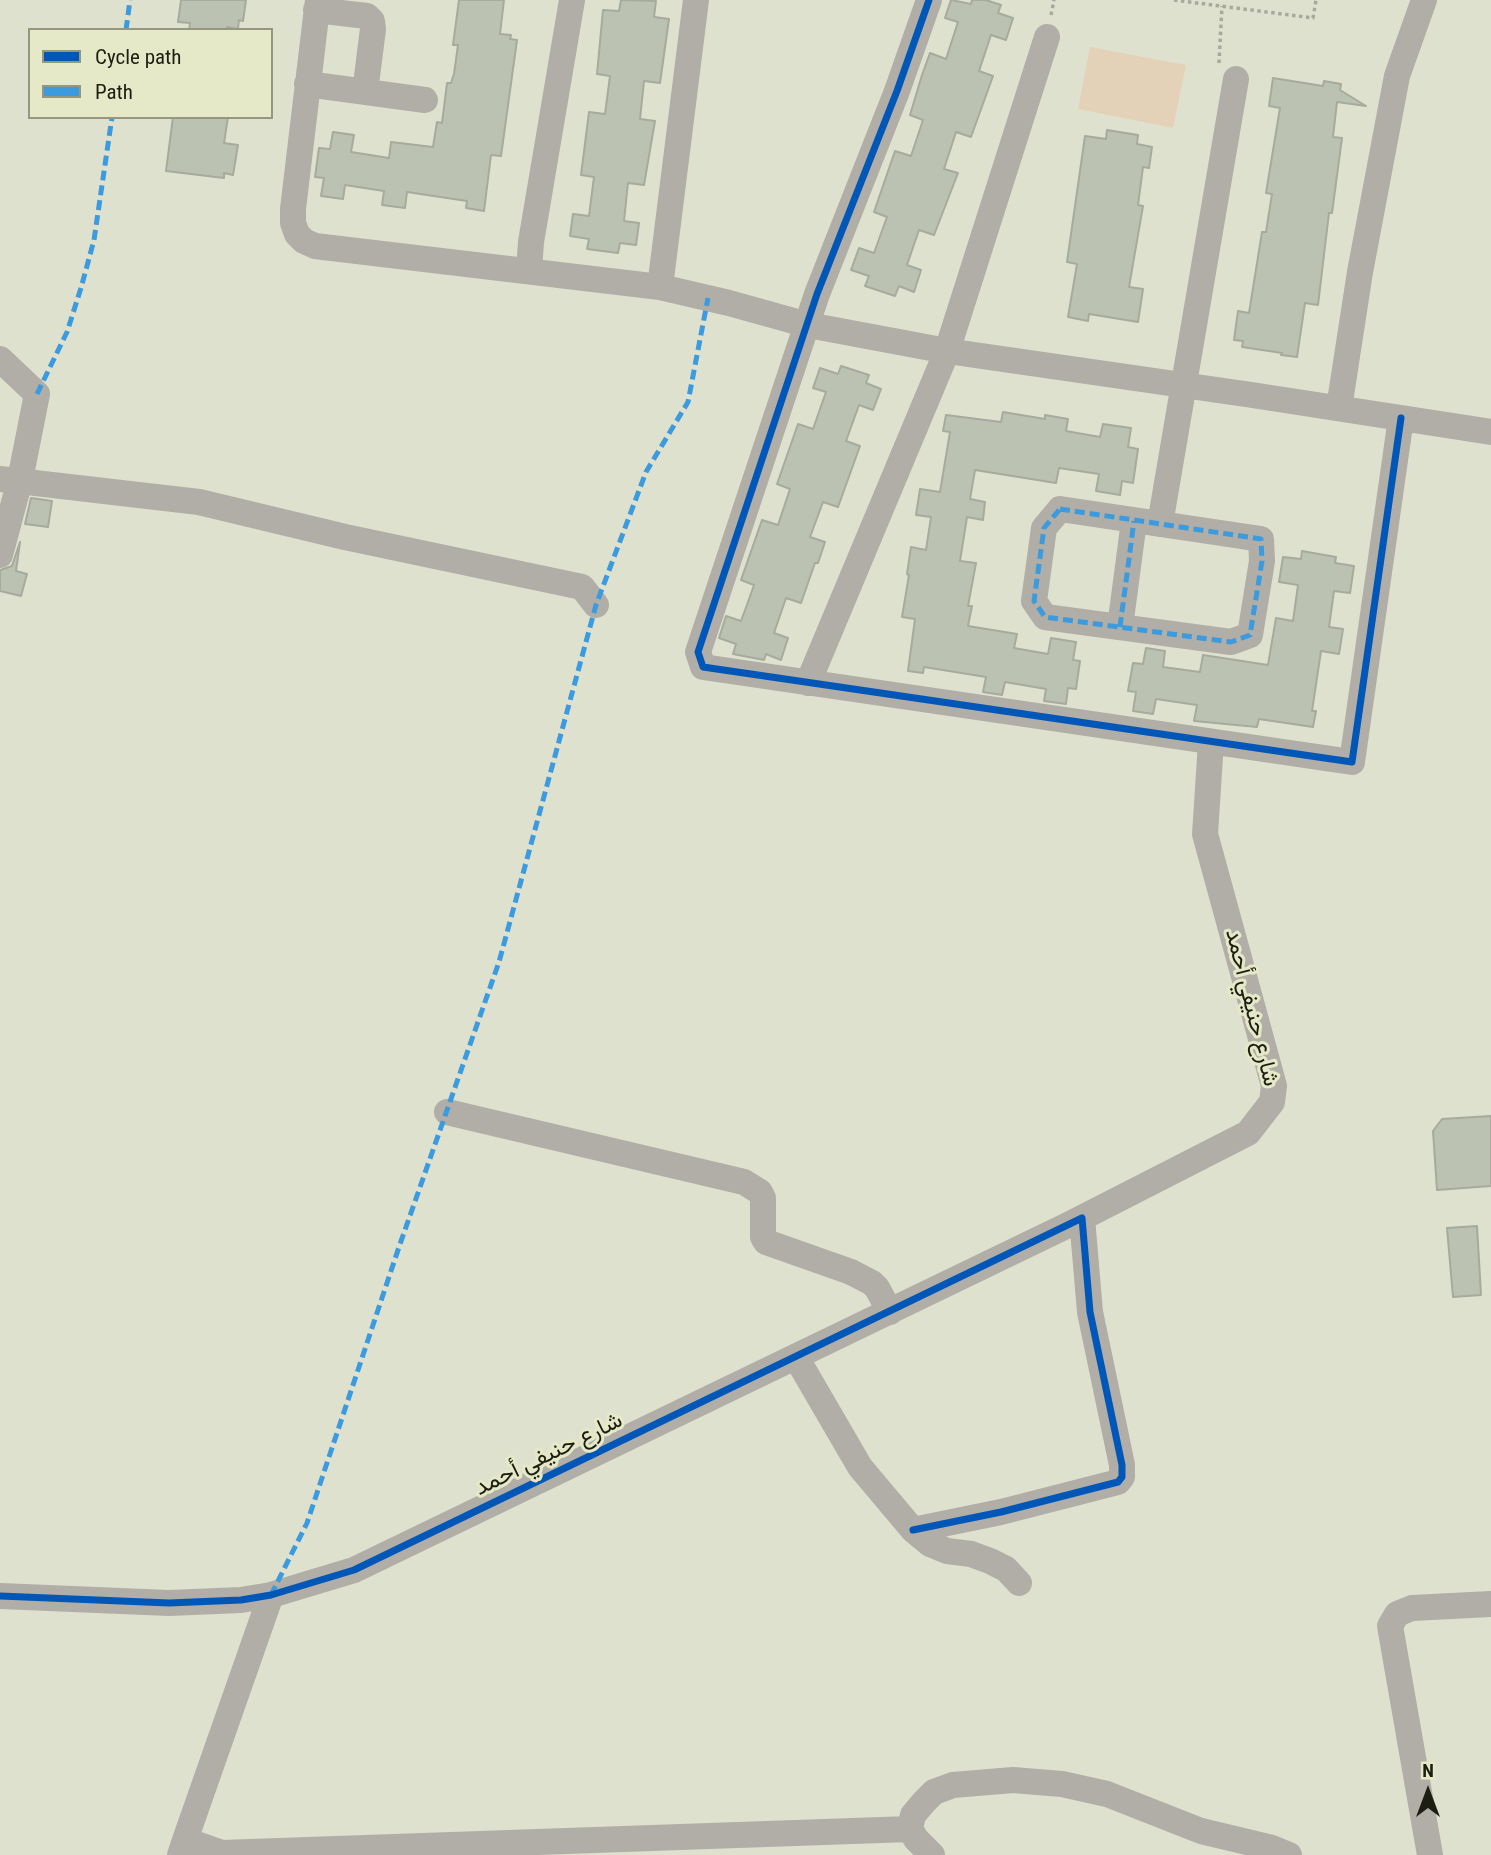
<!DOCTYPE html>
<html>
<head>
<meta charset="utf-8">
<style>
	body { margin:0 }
	#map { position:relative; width:1491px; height:1855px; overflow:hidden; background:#dfe1cf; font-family:"Roboto Condensed",sans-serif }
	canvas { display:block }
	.legend { position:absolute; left:28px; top:28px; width:245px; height:91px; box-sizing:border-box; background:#e5e9c7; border:2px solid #95987f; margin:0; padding:9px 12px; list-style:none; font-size:21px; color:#1d1e12 }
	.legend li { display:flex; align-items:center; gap:14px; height:35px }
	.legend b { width:35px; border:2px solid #95987f }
	.north { position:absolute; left:1393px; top:1757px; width:70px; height:70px; -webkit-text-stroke:5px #e5e9c7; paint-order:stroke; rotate:0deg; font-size:19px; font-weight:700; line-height:28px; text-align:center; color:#1d1e12 }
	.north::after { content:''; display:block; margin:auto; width:24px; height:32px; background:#1d1e12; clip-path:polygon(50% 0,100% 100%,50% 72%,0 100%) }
</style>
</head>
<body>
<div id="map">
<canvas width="1491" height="1855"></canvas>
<ul class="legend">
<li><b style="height:9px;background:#0057b8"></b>Cycle path</li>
<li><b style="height:9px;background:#3c9bde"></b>Path</li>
</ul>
<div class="north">N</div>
</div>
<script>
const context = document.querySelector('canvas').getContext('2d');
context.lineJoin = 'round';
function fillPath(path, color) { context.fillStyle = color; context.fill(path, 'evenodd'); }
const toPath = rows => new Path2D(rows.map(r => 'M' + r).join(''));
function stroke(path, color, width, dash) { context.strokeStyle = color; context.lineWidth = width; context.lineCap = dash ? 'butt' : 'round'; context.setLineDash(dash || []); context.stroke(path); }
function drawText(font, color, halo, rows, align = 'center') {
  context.font = font + ' "Roboto Condensed",Vazirmatn,sans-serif'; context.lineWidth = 6; context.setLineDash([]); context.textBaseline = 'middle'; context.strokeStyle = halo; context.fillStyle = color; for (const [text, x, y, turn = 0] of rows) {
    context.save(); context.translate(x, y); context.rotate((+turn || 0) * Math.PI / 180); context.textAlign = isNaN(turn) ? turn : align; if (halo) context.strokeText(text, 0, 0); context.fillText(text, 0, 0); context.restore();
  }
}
const green = toPath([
	[1090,47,1186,65,1173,128,1078,109]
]);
const building = toPath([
	[181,0,246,0,243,21,239,20,238,29,227,27,227,30,189,30,190,23,178,22,181,0],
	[459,0,504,0,500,34,511,35,510,39,517,40,501,156,491,155,484,211,466,208,467,201,407,192,405,208,382,205,384,191,345,185,343,199,321,196,324,178,315,177,319,148,330,149,333,132,354,135,351,152,389,158,391,142,433,147,437,122,442,123,447,83,451,83,454,74,458,45,453,45,459,0],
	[621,0,656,1,654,17,669,19,660,83,644,81,640,119,655,121,644,185,628,183,624,221,639,223,636,245,620,243,618,253,587,249,589,239,570,236,573,214,589,216,594,177,581,175,589,112,605,114,610,76,597,74,603,10,619,11,621,0],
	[951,0,971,4,972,0,986,0,1001,5,998,13,1013,18,1006,40,991,35,979,71,993,76,971,137,956,132,944,169,958,173,934,235,919,230,907,265,921,270,914,292,899,286,895,296,865,286,869,276,851,270,859,248,874,253,887,217,874,212,895,151,911,156,923,120,910,115,922,75,930,53,946,59,958,22,945,18,951,0],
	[1273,78,1323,86,1324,81,1341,84,1340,90,1366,106,1337,102,1333,137,1342,138,1332,213,1329,213,1318,305,1305,303,1297,357,1281,355,1282,353,1242,347,1243,341,1234,340,1238,311,1249,313,1262,232,1266,232,1272,194,1266,193,1280,108,1269,106,1273,78],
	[173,117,228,117,224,143,238,145,233,175,224,173,224,178,166,171,173,117],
	[1107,130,1138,135,1137,144,1152,147,1149,168,1143,167,1138,205,1143,206,1129,287,1143,289,1138,322,1089,314,1088,321,1068,317,1077,264,1067,262,1085,136,1106,139,1107,130],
	[841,366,869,375,866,383,881,389,873,410,859,405,846,441,860,446,838,507,823,502,810,537,825,542,818,563,815,563,801,603,786,598,774,633,788,638,781,660,766,654,764,660,733,654,736,644,719,638,726,616,741,621,748,602,754,585,741,580,762,520,778,525,790,489,777,484,798,424,813,429,826,392,813,388,820,368,838,374,841,366],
	[1003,412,1045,419,1045,415,1068,419,1066,431,1100,437,1103,424,1131,428,1128,447,1138,449,1133,483,1122,481,1120,495,1096,491,1099,474,1059,468,1056,483,975,470,970,499,985,502,983,520,967,517,960,561,976,563,968,606,972,606,968,626,1017,634,1014,648,1048,654,1051,638,1076,642,1073,660,1080,661,1076,689,1068,688,1066,704,1044,701,1046,689,1005,682,1002,695,983,692,986,677,924,667,923,673,908,671,915,619,902,617,909,575,907,574,911,547,926,550,931,517,916,515,920,489,940,492,950,432,943,431,946,415,1001,422,1003,412],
	[31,498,52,501,48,527,25,524,31,498],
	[20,542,16,571,27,574,21,596,0,591,0,570,12,566,20,542],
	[1302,551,1336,557,1335,563,1354,566,1350,593,1334,591,1329,627,1343,629,1339,654,1321,651,1312,711,1316,711,1313,727,1259,719,1257,727,1194,721,1197,705,1156,699,1153,714,1133,711,1136,692,1128,691,1133,663,1143,664,1146,648,1165,651,1163,667,1200,672,1203,655,1268,665,1276,618,1293,621,1298,585,1279,582,1283,557,1301,559,1302,551],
	[1491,1116,1491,1186,1437,1190,1433,1131,1442,1119,1491,1116],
	[1477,1226,1481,1295,1453,1297,1447,1228,1477,1226]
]);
const path = toPath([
	[1174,0,1313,18,1316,0],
	[1051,15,1054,0],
	[1219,63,1222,6]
]);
const minor = toPath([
	[318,0,293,209,293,223,297,234,304,241,315,246,660,287,729,303,808,325,947,351,1252,395,1491,432],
	[929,0,897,91,817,294,698,652,703,667,1352,762,1401,418],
	[316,10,367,16,372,21,373,29,365,92],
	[307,84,425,100],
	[529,271,531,242,572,0],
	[660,287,696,0],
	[0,359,37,394,20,480,0,555],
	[1339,408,1360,272,1397,76,1424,0],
	[0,479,199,502,345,537,582,587,596,605],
	[1060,509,1261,539,1262,561,1250,635,1231,642,1045,617,1034,601,1044,528,1060,509],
	[1160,524,1236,79],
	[1120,627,1134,521],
	[808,683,947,351,1047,37],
	[447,1112,744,1182,760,1192,763,1198,763,1237,766,1242,851,1272,872,1283,877,1288,890,1312],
	[796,1357,860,1467,913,1530,930,1544,947,1551,971,1554,990,1561,1006,1569,1019,1583],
	[913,1530,1001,1512,1118,1482,1122,1477,1122,1465,1090,1312,1082,1218],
	[0,1596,169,1603,241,1600,271,1595,354,1570,1064,1227,1248,1133,1272,1102,1274,1086,1205,834,1211,742],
	[185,1840,271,1595],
	[180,1855,185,1840,222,1853,910,1829],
	[932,1855,916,1839,910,1829,913,1815,924,1802,934,1792,953,1785,1013,1780,1062,1784,1107,1794,1201,1831,1272,1848,1289,1855],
	[1430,1855,1390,1626,1397,1614,1412,1608,1491,1604]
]);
const quiet = toPath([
	[126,30,130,0],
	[37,394,67,332,81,288,94,240,112,117],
	[1060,509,1261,539,1262,561,1250,635,1231,642,1045,617,1034,601,1044,528,1060,509],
	[1120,627,1134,521],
	[271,1595,307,1523,399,1247,499,962,596,605,646,472,688,402,708,298]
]);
const cycleway = toPath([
	[929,0,897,91,817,294,698,652,703,667,1352,762,1401,418],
	[0,1596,169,1603,241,1600,271,1595,354,1570,1082,1218,1090,1312,1122,1465,1122,1477,1118,1482,1001,1512,913,1530]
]);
const streetNames = [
	["شارع حنيفي أحمد",1251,1008,76],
	["شارع حنيفي أحمد",549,1455,-26]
];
fillPath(green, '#e3d1b8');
fillPath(building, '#bcc2b2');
stroke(building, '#a6ab9d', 2);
stroke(path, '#a9a89f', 3.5, [3.5, 3.5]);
stroke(minor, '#b0aea6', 26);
stroke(quiet, '#3c9bde', 5, [10, 5]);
stroke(cycleway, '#0057b8', 7);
drawText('23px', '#1d1e12', '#e5e9c7', streetNames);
</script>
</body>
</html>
